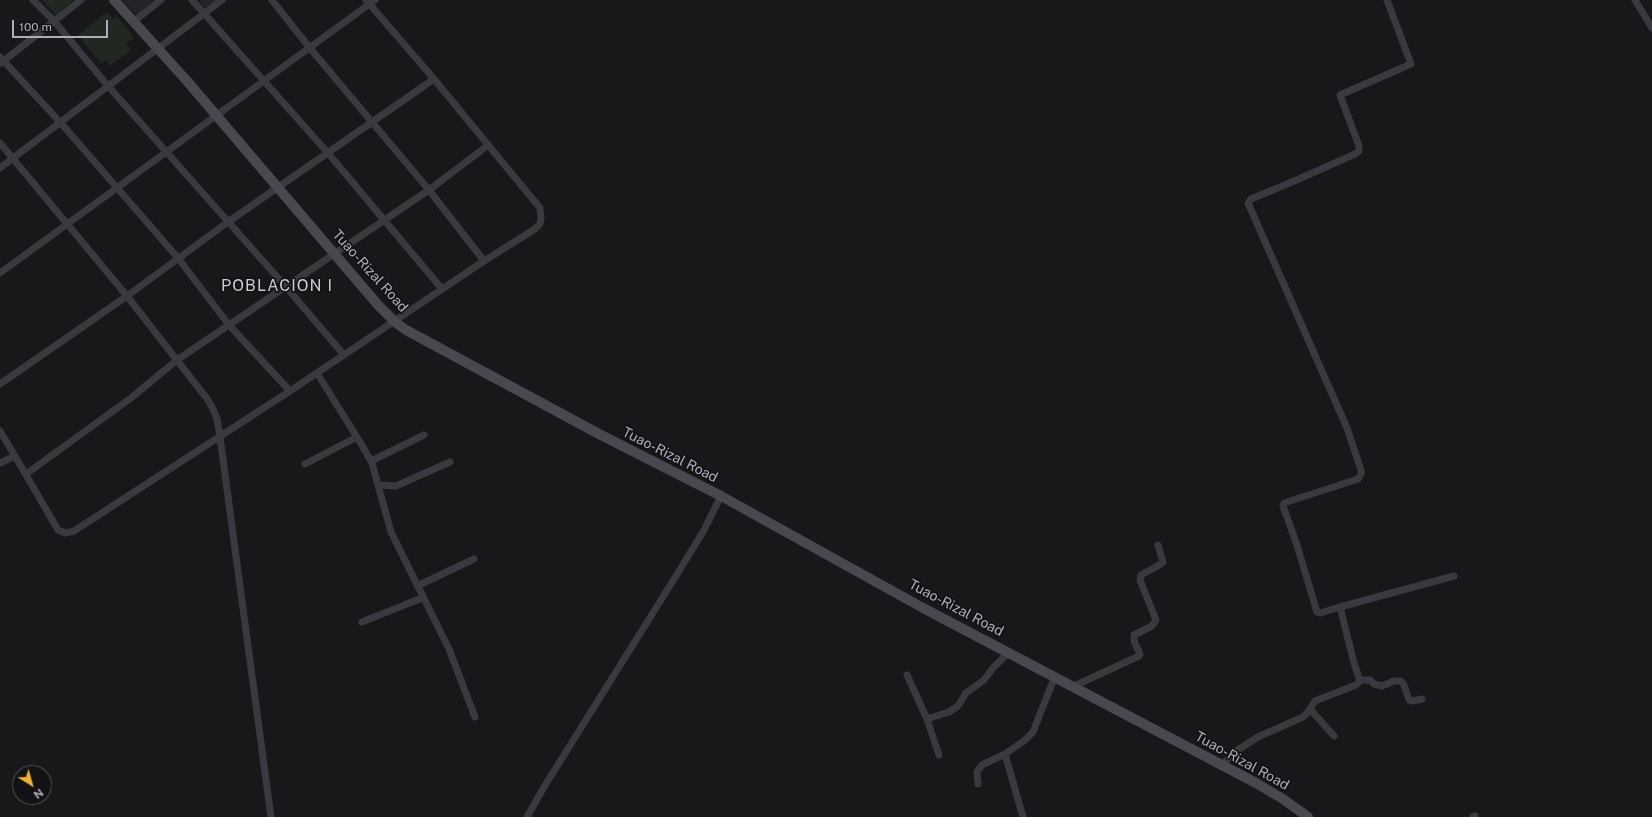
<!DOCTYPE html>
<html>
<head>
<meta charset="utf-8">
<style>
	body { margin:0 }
	#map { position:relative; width:1652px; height:817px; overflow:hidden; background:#18181a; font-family:"Public Sans",sans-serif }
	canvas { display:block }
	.north { position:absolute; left:12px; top:765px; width:40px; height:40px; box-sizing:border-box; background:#131315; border:1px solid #4f5157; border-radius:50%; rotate:143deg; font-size:11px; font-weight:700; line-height:16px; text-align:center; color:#aaafba }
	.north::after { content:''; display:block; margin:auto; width:14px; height:18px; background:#f2af38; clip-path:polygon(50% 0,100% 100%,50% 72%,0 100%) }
	.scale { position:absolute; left:12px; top:20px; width:96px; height:18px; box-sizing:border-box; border:2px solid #aaafba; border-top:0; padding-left:5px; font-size:12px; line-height:14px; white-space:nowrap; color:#aaafba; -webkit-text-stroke:3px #131315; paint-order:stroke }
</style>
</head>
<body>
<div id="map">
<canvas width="1652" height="817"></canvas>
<div class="north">N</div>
<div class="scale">100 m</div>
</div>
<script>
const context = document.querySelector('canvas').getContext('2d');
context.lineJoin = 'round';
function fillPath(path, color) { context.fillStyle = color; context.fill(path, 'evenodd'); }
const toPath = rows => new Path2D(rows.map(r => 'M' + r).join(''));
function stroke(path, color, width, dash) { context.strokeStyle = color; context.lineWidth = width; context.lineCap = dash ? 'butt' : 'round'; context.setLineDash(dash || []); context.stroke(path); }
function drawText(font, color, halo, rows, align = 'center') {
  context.font = font + ' "Public Sans",sans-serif'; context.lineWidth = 3.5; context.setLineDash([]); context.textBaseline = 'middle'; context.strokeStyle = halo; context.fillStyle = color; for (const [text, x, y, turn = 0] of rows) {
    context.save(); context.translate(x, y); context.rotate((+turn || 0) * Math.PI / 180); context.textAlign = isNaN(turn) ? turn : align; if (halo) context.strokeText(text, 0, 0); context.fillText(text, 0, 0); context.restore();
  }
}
const built = toPath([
	[122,0,156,0,139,14,134,13],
	[198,0,218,0,206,9]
]);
const green = toPath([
	[42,0,74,0,56,15],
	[107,12,113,19,117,16,134,38,126,44,131,50,110,66,106,60,101,64,78,35]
]);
const street = toPath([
	[33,0,54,21,108,86,286,287,344,355],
	[192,0,328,153,442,289],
	[272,0,309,47,429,190,484,261],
	[1635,0,1652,28],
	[133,22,161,0],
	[0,57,60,122,178,258,229,325,290,391],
	[1,63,81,0],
	[0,143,127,296,208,400,213,409,217,419,220,437,271,817],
	[0,168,222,0],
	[0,273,375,0],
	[317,373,363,447,372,463,391,532,449,649,475,717],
	[0,384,127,296,228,222,434,79],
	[0,431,15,456],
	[371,461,424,435],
	[0,463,15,456,58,530,65,533,74,531,290,391,484,261,535,229,540,224,541,218,540,208,434,79,366,0],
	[305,464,357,437],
	[26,474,131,398,177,360,429,190,487,146],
	[378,485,396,486,450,462],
	[417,586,474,559],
	[1340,607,1454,576],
	[362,622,422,598],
	[907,675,927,719,939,755],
	[1360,680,1370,680,1374,684,1382,686,1394,681,1401,681,1404,685,1409,700,1413,701,1422,699],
	[1074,686,1139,656,1140,654,1134,641,1134,635,1152,626,1156,620,1140,580,1141,575,1161,564,1163,562,1158,545],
	[1310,709,1334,736],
	[927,719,949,712,958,706,966,693,984,680,993,668,1009,652],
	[1005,754,1023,817],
	[1222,765,1236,751,1258,737,1303,717,1308,712,1315,701,1356,685,1360,681,1354,663,1340,607,1320,613,1317,612,1297,545,1283,506,1284,503,1287,502,1358,479,1361,474,1361,470,1347,428,1248,203,1251,199,1299,179,1355,154,1359,151,1359,146,1340,95,1411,64,1387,0],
	[978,784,977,772,982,765,1005,754,1025,740,1033,732,1055,676],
	[527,817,544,787,676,576,704,530,721,496],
	[1473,817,1475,816]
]);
const secondary = toPath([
	[114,0,187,81,378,305,395,322,406,330,599,434,721,496,923,608,1256,783,1283,799,1308,817]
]);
const streetNames = [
	["Tuao-Rizal Road",370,271,48],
	["Tuao-Rizal Road",670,455,27],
	["Tuao-Rizal Road",956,608,28],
	["Tuao-Rizal Road",1242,761,29]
];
const quarterNames = [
	["POBLACION I",277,286]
];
fillPath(built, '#242427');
fillPath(green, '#202821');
stroke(street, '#393a3f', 7);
stroke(secondary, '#47494f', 10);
drawText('14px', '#aaafba', '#131315', streetNames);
context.letterSpacing = '1px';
drawText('16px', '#cbced6', '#131315', quarterNames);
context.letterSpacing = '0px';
</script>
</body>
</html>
